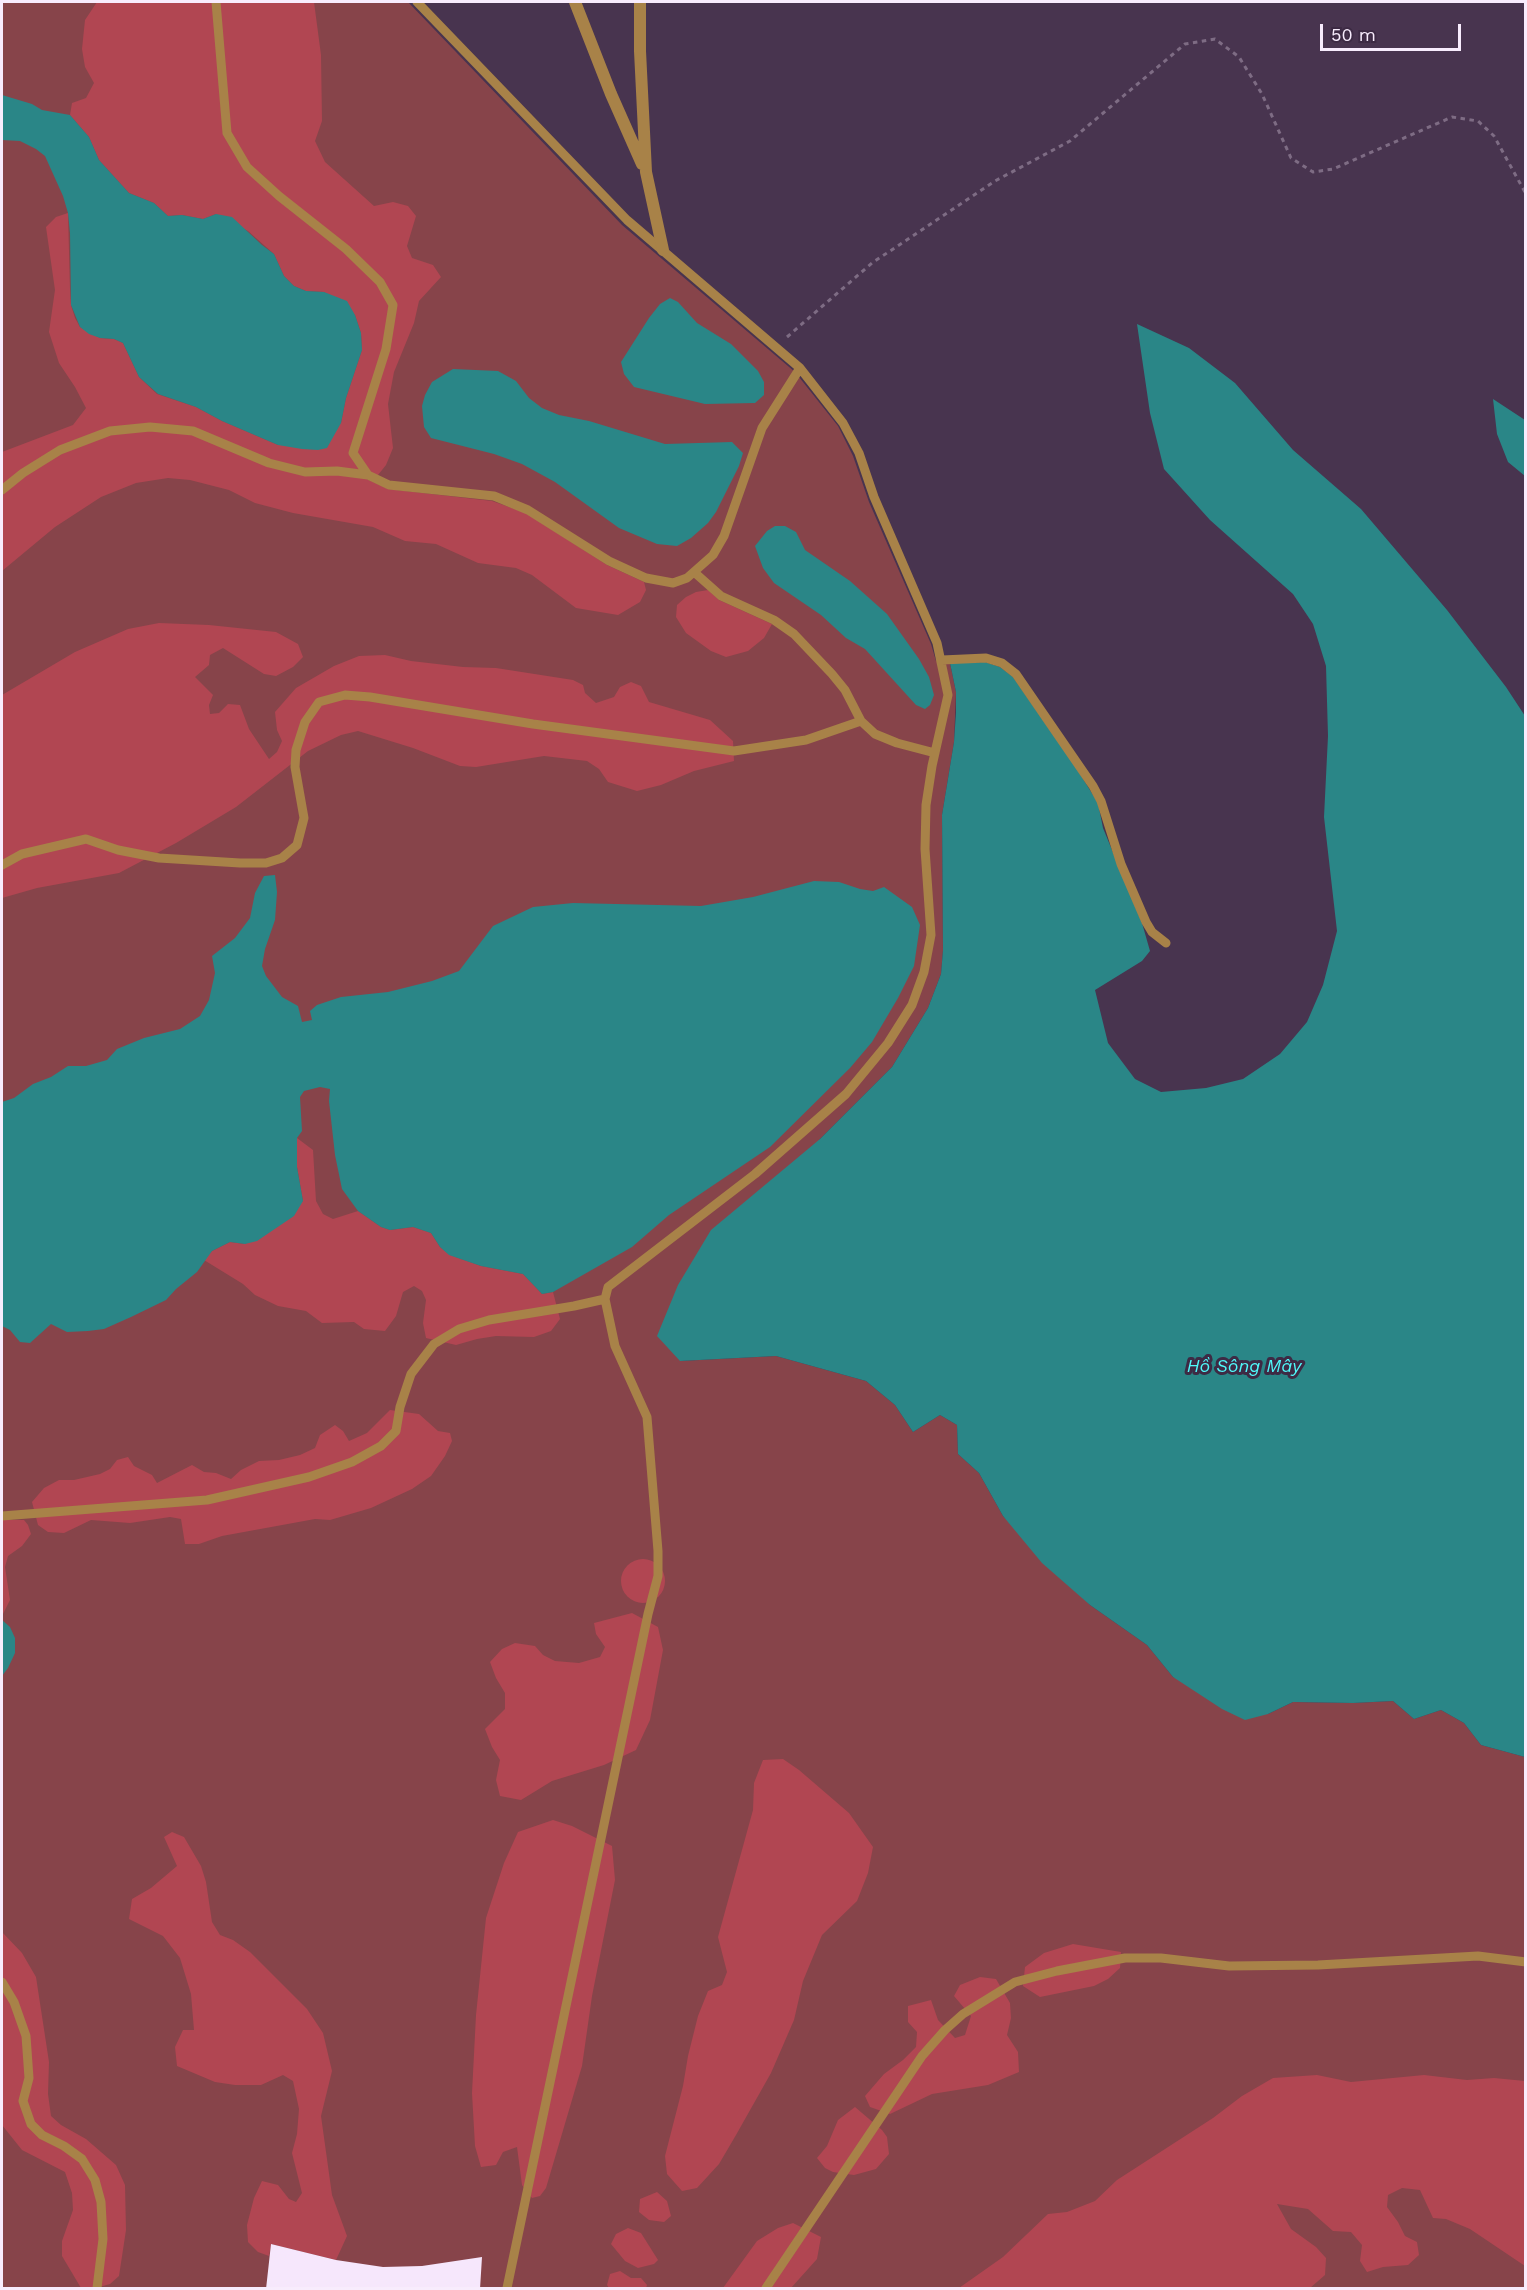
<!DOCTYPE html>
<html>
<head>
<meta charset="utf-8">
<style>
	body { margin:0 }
	#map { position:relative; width:1527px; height:2290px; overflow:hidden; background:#48344f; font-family:"Work Sans",sans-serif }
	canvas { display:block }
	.frame { position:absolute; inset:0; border:3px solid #f8ecfd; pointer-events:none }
	.scale { position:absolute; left:1320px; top:24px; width:141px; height:27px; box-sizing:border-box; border:3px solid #f8ecfd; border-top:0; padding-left:8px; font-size:18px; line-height:21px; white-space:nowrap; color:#f8ecfd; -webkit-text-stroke:4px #3d2a44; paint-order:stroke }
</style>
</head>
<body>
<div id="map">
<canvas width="1527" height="2290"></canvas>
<div class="frame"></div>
<div class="scale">50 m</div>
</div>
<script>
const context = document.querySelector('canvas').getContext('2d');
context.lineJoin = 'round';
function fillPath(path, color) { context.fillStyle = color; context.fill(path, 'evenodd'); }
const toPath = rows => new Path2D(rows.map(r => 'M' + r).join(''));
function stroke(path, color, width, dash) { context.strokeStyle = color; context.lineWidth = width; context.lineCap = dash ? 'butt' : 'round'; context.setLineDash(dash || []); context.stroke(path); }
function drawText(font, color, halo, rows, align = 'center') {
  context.font = font + ' "Work Sans",sans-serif'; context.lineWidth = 6; context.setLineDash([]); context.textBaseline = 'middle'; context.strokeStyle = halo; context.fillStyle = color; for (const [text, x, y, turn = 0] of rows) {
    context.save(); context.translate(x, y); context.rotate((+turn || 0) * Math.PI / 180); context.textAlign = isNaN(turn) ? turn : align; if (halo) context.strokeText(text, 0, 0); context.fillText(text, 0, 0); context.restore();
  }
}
const green = toPath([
	[2,2,408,2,622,225,795,372,838,426,853,456,869,502,931,644,936,661,950,663,956,692,954,742,942,815,943,950,941,974,928,1008,892,1067,820,1139,680,1361,776,1356,866,1381,895,1405,913,1432,940,1415,957,1425,958,1454,979,1473,1003,1516,1090,1605,1147,1645,1173,1677,1268,1714,1293,1702,1353,1703,1393,1701,1414,1719,1441,1710,1464,1723,1481,1745,1525,1757,1525,2288,2,2288]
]);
const forest = toPath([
	[97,2,314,2,321,55,322,121,315,141,325,162,374,206,393,202,408,206,416,216,407,246,412,258,433,265,441,277,419,301,414,323,394,372,388,404,393,448,386,465,378,475,367,479,388,489,492,501,526,513,607,565,644,582,646,590,640,602,618,615,576,608,532,575,516,568,478,563,436,544,405,541,373,527,293,513,255,503,229,490,190,480,168,478,136,483,101,497,55,527,2,571,2,452,73,425,86,408,75,387,59,363,49,332,55,290,46,227,56,217,68,213,70,289,71,305,75,318,80,327,100,338,114,339,123,343,139,377,157,394,196,407,222,421,278,445,341,423,346,398,362,350,361,333,355,315,324,292,306,291,294,286,284,276,274,254,248,231,216,214,203,219,182,215,168,216,154,203,129,193,99,160,89,137,70,115,72,103,86,98,94,83,85,67,82,49,85,20],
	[708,590,719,600,772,624,764,638,748,651,726,657,711,651,686,633,676,617,677,605,686,597,696,592],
	[159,623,209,625,276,632,298,644,303,657,293,667,276,676,264,674,223,648,210,655,209,665,195,677,213,695,209,705,210,714,219,713,228,704,240,705,249,729,269,759,277,752,282,741,277,730,275,712,296,688,334,666,359,656,385,655,411,661,463,667,496,668,573,680,583,685,585,693,596,703,614,697,620,687,631,682,641,686,649,702,710,720,733,741,734,761,694,771,661,785,637,791,608,782,599,769,587,761,544,756,476,767,460,766,413,748,358,731,341,735,308,751,236,807,176,843,119,873,37,888,2,898,2,695,75,652,128,629],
	[297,1138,313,1150,316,1201,323,1214,333,1219,358,1211,381,1227,390,1230,413,1227,431,1233,440,1247,450,1255,481,1266,523,1274,542,1294,553,1292,560,1319,551,1331,534,1337,496,1336,477,1339,456,1345,426,1338,423,1323,426,1300,422,1291,414,1286,403,1292,396,1316,385,1331,364,1329,354,1322,322,1323,306,1311,278,1306,255,1295,243,1284,204,1260,212,1251,230,1242,245,1244,303,1201,297,1167],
	[390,1410,419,1414,438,1431,450,1433,452,1441,445,1456,431,1476,412,1489,371,1508,330,1520,315,1519,222,1536,199,1544,185,1544,181,1519,170,1517,130,1523,91,1520,64,1533,48,1532,38,1525,32,1502,44,1488,59,1480,74,1480,100,1474,110,1469,117,1460,128,1457,134,1466,152,1475,157,1483,192,1465,204,1472,216,1473,231,1479,241,1470,259,1461,279,1460,300,1455,315,1448,320,1435,335,1425,343,1431,349,1441,367,1433],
	[2,1520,24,1520,28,1525,31,1534,22,1546,8,1556,5,1567,10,1600,2,1616],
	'621 1581a22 22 0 1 1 44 0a22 22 0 1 1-44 0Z',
	[632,1613,658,1627,663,1650,650,1720,636,1750,604,1765,552,1781,521,1800,500,1796,496,1780,500,1760,492,1747,485,1729,505,1709,505,1693,496,1678,490,1662,502,1649,515,1643,535,1646,543,1655,555,1661,579,1663,600,1657,605,1647,596,1634,594,1623],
	[783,1759,799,1770,849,1813,873,1847,868,1873,857,1901,822,1935,803,1981,794,2020,771,2073,736,2135,719,2164,697,2188,682,2191,667,2174,665,2156,683,2086,688,2056,698,2016,708,1991,722,1985,727,1972,718,1937,753,1810,754,1783,763,1760],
	[553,1820,572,1826,612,1846,615,1880,592,1996,582,2066,546,2188,540,2196,532,2198,522,2185,517,2147,503,2152,496,2165,481,2167,475,2146,472,2093,476,2015,486,1918,504,1863,518,1832],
	[172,1832,184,1837,201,1866,206,1882,212,1922,220,1935,233,1940,250,1952,307,2009,323,2033,332,2071,321,2116,332,2195,347,2236,336,2260,271,2244,269,2256,258,2252,248,2242,247,2225,254,2198,262,2181,278,2185,289,2199,296,2202,302,2193,292,2153,297,2134,299,2109,293,2081,283,2075,261,2085,235,2085,215,2082,177,2066,175,2047,183,2030,194,2030,191,1994,180,1958,163,1936,129,1919,132,1899,151,1888,177,1866,164,1837],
	[2,1932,22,1953,36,1977,49,2062,48,2094,51,2116,61,2125,86,2139,116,2165,125,2185,126,2230,119,2276,110,2284,96,2288,81,2288,62,2256,62,2241,73,2210,72,2193,65,2172,22,2150,2,2125],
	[1073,1944,1121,1952,1120,1968,1108,1979,1094,1986,1040,1997,1023,1986,1025,1967,1044,1953],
	[980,1977,996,1979,1010,2003,1011,2018,1007,2035,1018,2052,1019,2072,988,2085,932,2094,890,2114,870,2107,865,2096,884,2074,903,2060,916,2047,917,2032,908,2022,908,2006,931,2000,938,2020,955,2038,965,2035,971,2016,954,1996,960,1985],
	[1317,2075,1351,2082,1424,2075,1467,2080,1494,2078,1525,2081,1525,2266,1470,2229,1446,2219,1433,2218,1420,2190,1402,2188,1388,2195,1387,2207,1398,2222,1405,2236,1417,2242,1419,2255,1408,2265,1383,2267,1367,2272,1360,2261,1362,2245,1351,2232,1333,2231,1308,2209,1277,2204,1291,2229,1316,2247,1326,2258,1325,2275,1310,2288,959,2288,1003,2257,1048,2214,1067,2212,1095,2201,1117,2180,1213,2118,1242,2096,1273,2078],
	[855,2107,882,2130,887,2137,889,2154,876,2169,854,2175,833,2172,825,2168,817,2158,827,2146,838,2120],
	[657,2192,667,2201,671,2216,664,2222,649,2220,639,2212,640,2199],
	[793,2223,821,2237,817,2259,791,2288,723,2288,757,2241,778,2228],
	[628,2228,641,2233,658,2260,654,2264,638,2268,625,2261,611,2244,616,2234],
	[620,2271,631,2278,641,2278,647,2285,646,2288,609,2288,607,2285,610,2274]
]);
const water = toPath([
	[2,95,32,104,42,110,70,115,89,137,99,160,129,193,154,203,168,216,182,215,203,219,216,214,232,217,262,245,274,254,284,276,294,286,306,291,324,292,347,301,355,315,361,333,362,350,346,398,341,423,327,448,318,450,302,449,278,445,222,421,196,407,158,394,139,377,123,343,114,339,100,338,89,334,80,327,71,305,70,233,68,213,63,196,45,156,36,149,20,141,2,140],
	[670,298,678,302,697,323,731,344,758,371,764,382,764,395,755,403,705,404,634,387,624,374,621,362,649,318,660,304],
	[1137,324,1189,348,1235,383,1293,450,1361,509,1447,610,1506,687,1525,716,1525,1757,1481,1745,1464,1723,1441,1710,1414,1719,1393,1701,1353,1703,1293,1702,1268,1714,1245,1720,1222,1709,1173,1677,1147,1645,1090,1605,1042,1563,1003,1516,979,1473,958,1454,957,1425,940,1415,913,1432,895,1405,866,1381,776,1356,680,1361,657,1336,678,1285,711,1230,820,1139,892,1067,928,1008,941,974,943,950,942,815,954,742,956,712,956,692,950,663,985,662,1000,667,1013,677,1075,766,1098,803,1103,828,1142,923,1150,951,1142,961,1095,990,1108,1043,1135,1079,1161,1092,1206,1088,1243,1079,1280,1054,1307,1022,1323,985,1337,931,1324,817,1328,736,1326,666,1313,624,1293,594,1210,520,1164,469,1150,413],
	[453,369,498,371,516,381,529,398,542,408,559,415,589,421,665,444,732,442,743,453,739,466,716,512,708,523,691,538,677,546,657,544,619,528,555,482,522,464,494,454,431,438,424,427,422,406,425,395,432,382],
	[1493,399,1525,420,1525,476,1508,462,1497,434],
	[775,526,785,526,796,532,805,550,850,581,887,614,919,659,929,677,934,695,930,705,925,709,916,705,865,649,846,638,821,615,774,583,763,568,755,546,767,531],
	[275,875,277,892,275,920,265,949,262,966,266,976,282,997,298,1006,302,1022,312,1020,310,1011,317,1005,341,997,388,992,432,981,459,971,493,926,533,907,573,903,701,906,753,897,814,881,839,882,860,889,873,891,884,887,912,907,920,925,914,966,898,998,872,1042,850,1068,770,1147,669,1215,632,1247,553,1292,542,1294,523,1274,481,1266,449,1255,440,1247,431,1233,413,1227,390,1230,381,1227,358,1211,342,1189,335,1155,329,1101,330,1089,320,1087,304,1091,300,1097,302,1131,297,1138,297,1167,303,1201,294,1216,257,1241,245,1244,230,1242,212,1251,197,1272,176,1289,166,1300,131,1317,104,1329,88,1331,67,1332,51,1324,30,1343,20,1342,10,1330,2,1326,2,1102,14,1098,33,1084,51,1077,68,1066,86,1066,107,1060,117,1049,144,1038,180,1029,200,1016,209,1000,215,973,212,956,235,938,250,918,255,893,264,876],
	[2,1620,10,1627,15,1638,15,1653,8,1668,2,1676]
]);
const building = toPath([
	[271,2244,336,2260,383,2267,422,2266,482,2257,480,2289,266,2289]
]);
const path = toPath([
	[787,337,872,263,995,181,1070,141,1185,44,1215,39,1239,57,1262,94,1291,158,1313,172,1333,169,1452,117,1478,121,1494,136,1526,194]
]);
const lane = toPath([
	[216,2,227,133,247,167,279,196,346,249,380,282,393,305,386,349,353,453,368,475,389,485,494,496,528,510,609,561,646,578,673,583,687,578,713,555,724,536,762,428,800,368],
	[417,2,627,220,800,368,843,423,859,453,874,497,937,643,948,695,932,766,926,805,925,849,931,935,924,972,912,1005,888,1043,846,1094,755,1174,608,1287,605,1299,615,1346,647,1417,658,1551,658,1576,648,1614,507,2288],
	[2,490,23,473,60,450,110,431,150,427,193,431,269,463,305,472,337,471,368,475],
	[694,572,721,596,774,620,794,634,832,674,845,690,861,721,875,734,897,743,935,753],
	[942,660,986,658,1002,663,1016,674,1093,786,1101,801,1121,864,1146,922,1152,932,1166,943],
	[2,865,22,854,86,839,118,850,159,858,240,863,266,863,282,858,297,845,304,818,295,767,296,750,305,722,319,702,345,695,370,697,533,724,734,751,806,740,861,721],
	[2,1516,207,1500,309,1477,352,1462,381,1446,396,1431,400,1407,411,1374,434,1344,459,1329,489,1320,574,1306,605,1299],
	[2,1982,14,2002,26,2036,29,2078,23,2101,31,2124,42,2135,64,2146,82,2159,95,2180,101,2202,103,2239,97,2288],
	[766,2288,922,2056,945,2030,963,2014,1015,1982,1057,1971,1125,1958,1161,1958,1229,1966,1318,1965,1478,1956,1526,1962]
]);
const street = toPath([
	[575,2,611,94,642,164],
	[640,2,640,51,646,172,663,250]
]);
const waterNames = [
	["Hồ Sông Mây",1244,1367]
];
fillPath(green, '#87444a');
fillPath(forest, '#b14652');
fillPath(water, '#2a8687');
fillPath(building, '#f6e7fc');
stroke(path, '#7e6c84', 3, [4.5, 4.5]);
stroke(lane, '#a88248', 9);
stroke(street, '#a88248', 12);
drawText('italic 18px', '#4ff9fa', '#3d2a44', waterNames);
</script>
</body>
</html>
